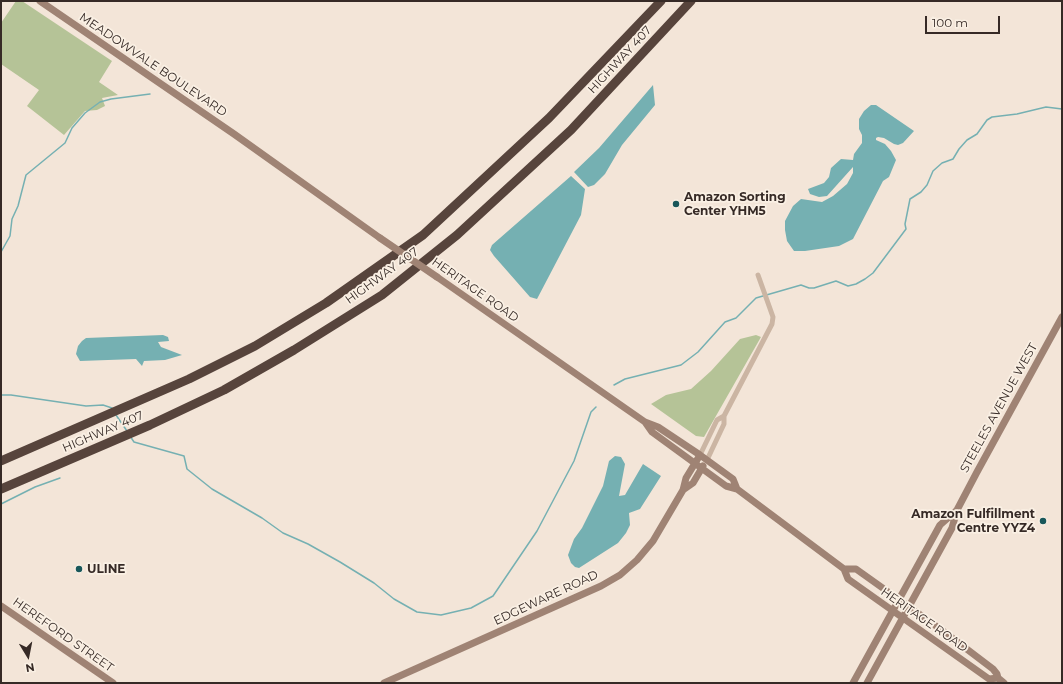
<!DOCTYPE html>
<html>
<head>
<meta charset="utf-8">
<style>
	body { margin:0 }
	#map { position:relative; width:1063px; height:684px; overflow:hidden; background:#f3e5d8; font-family:Montserrat,sans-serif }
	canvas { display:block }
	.frame { position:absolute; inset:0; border:2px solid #362a26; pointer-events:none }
	.north { position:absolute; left:8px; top:636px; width:40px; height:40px; -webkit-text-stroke:3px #faf0e4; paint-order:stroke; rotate:170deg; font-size:11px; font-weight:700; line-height:16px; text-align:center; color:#362a26 }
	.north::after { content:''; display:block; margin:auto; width:14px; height:18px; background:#362a26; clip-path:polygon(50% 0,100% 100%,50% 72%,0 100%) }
	.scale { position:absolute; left:925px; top:16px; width:75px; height:18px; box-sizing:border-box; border:2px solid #362a26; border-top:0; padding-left:5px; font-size:12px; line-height:14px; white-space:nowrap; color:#362a26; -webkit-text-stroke:3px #faf0e4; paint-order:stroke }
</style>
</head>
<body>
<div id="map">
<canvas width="1063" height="684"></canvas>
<div class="frame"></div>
<div class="north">N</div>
<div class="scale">100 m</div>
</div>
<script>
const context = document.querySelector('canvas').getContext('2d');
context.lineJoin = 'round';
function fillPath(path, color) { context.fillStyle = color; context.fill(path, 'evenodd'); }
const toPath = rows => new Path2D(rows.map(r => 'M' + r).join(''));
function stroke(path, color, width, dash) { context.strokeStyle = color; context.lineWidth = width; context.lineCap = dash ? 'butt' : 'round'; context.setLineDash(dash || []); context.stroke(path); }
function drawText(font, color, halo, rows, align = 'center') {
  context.font = font + ' Montserrat,sans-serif'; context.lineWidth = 3.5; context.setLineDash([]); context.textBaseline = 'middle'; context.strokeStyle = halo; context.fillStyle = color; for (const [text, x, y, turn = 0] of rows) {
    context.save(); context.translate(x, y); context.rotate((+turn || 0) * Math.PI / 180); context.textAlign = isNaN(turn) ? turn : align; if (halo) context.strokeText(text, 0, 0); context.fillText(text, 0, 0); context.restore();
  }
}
const green = toPath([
	[16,1,22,1,112,61,99,82,118,95,102,98,105,106,97,110,85,111,64,135,27,106,39,90,1,64,1,23],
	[756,335,761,337,704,437,696,436,651,404,666,395,691,389,711,371,740,339]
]);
const water = toPath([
	[653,85,655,105,622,145,605,174,594,185,588,187,574,172,599,148],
	[871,105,876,105,914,131,903,143,898,145,894,144,884,138,878,137,876,138,876,140,885,144,891,151,896,160,889,177,883,181,853,239,839,246,805,251,794,251,787,241,785,230,785,221,793,206,801,199,822,202,833,196,847,184,853,173,853,167,827,196,819,197,810,194,808,189,824,183,829,177,831,168,841,159,853,160,854,154,862,143,862,135,859,129,859,119,864,111],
	[571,176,585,189,581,215,537,299,530,297,494,256,490,250,492,245],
	[163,335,168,337,169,341,158,342,161,347,182,355,165,360,144,361,142,366,136,359,80,361,76,354,78,346,82,341,86,338],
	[615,456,621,457,625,464,619,496,625,495,643,464,661,476,640,509,629,513,630,525,626,533,618,543,579,568,575,567,571,563,568,555,574,539,582,528,603,486,609,461]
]);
const stream = toPath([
	[1,252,10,236,12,219,18,206,26,175,65,143,72,128,85,113,100,102,111,99,150,94],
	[614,385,625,379,681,365,698,352,725,322,736,318,756,298,801,285,809,288,814,288,836,281,848,286,856,284,865,279,873,273,906,229,905,224,910,199,921,192,927,185,933,171,942,163,953,159,959,149,967,140,977,134,987,120,992,117,1017,114,1046,107,1062,109],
	[1,395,11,395,86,406,103,405,112,408],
	[116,415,127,431],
	[130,436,134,442,184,456,187,469,212,489,262,518,283,533,308,544,340,562,374,583,394,599,417,612,441,615,471,608,493,596,537,531,574,461,591,412,596,407],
	[1,504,35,487,60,478]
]);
const street = toPath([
	[700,455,717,420,724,416,772,324,773,317,758,275],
	[707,460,724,424,724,416]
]);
const secondary = toPath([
	[40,1,234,134,380,238],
	[437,277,645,422,658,427,700,455,733,479,737,489],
	[645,422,652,432,726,486,737,489,844,569,848,579,989,679,998,678],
	[683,490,693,483,703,466],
	[844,569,856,569,943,631,993,669,997,674,998,678,1004,683],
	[1,606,113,683],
	[384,683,601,586,620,575,637,560,653,541,683,490,686,478,700,455],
	[853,683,940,525,957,510],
	[867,683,952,528,957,510,977,472,1062,317]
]);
const highway = toPath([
	[1,461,189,379,255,346,326,303,423,235,549,118,661,1],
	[1,489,150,425,224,390,294,350,382,295,457,235,571,130,691,1]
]);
const secondaryBridge = toPath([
	[380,238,437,277]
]);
const markers = [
	[676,204,4,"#18575a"],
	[1043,521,4,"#18575a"],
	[79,569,4,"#18575a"]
];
const streetNames = [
	["HIGHWAY 407",620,60,-47],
	["MEADOWVALE BOULEVARD",153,65,34],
	["HIGHWAY 407",382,276,-36],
	["HERITAGE ROAD",475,290,35],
	["STEELES AVENUE WEST",999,408,-61],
	["HIGHWAY 407",103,432,-23],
	["EDGEWARE ROAD",546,598,-25],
	["HERITAGE ROAD",924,620,35],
	["HEREFORD STREET",63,635,35]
];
const poiNames = [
	["Amazon Sorting",684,197],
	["Center YHM5",684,211],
	["Amazon Fulfillment",1035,514,"right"],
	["Centre YYZ4",1035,528,"right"],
	["ULINE",87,569]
];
fillPath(green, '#b5c397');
fillPath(water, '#75b0b2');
stroke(stream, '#75b0b2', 1.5);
stroke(street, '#cbb5a3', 5);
stroke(secondary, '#9f8374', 7);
stroke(highway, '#57443c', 9);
stroke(secondaryBridge, '#9f8374', 7);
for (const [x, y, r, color] of markers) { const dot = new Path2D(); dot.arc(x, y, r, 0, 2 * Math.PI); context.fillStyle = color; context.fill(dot); stroke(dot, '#faf0e4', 1.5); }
drawText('12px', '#362a26', '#faf0e4', streetNames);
drawText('bold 12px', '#362a26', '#faf0e4', poiNames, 'left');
</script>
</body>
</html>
